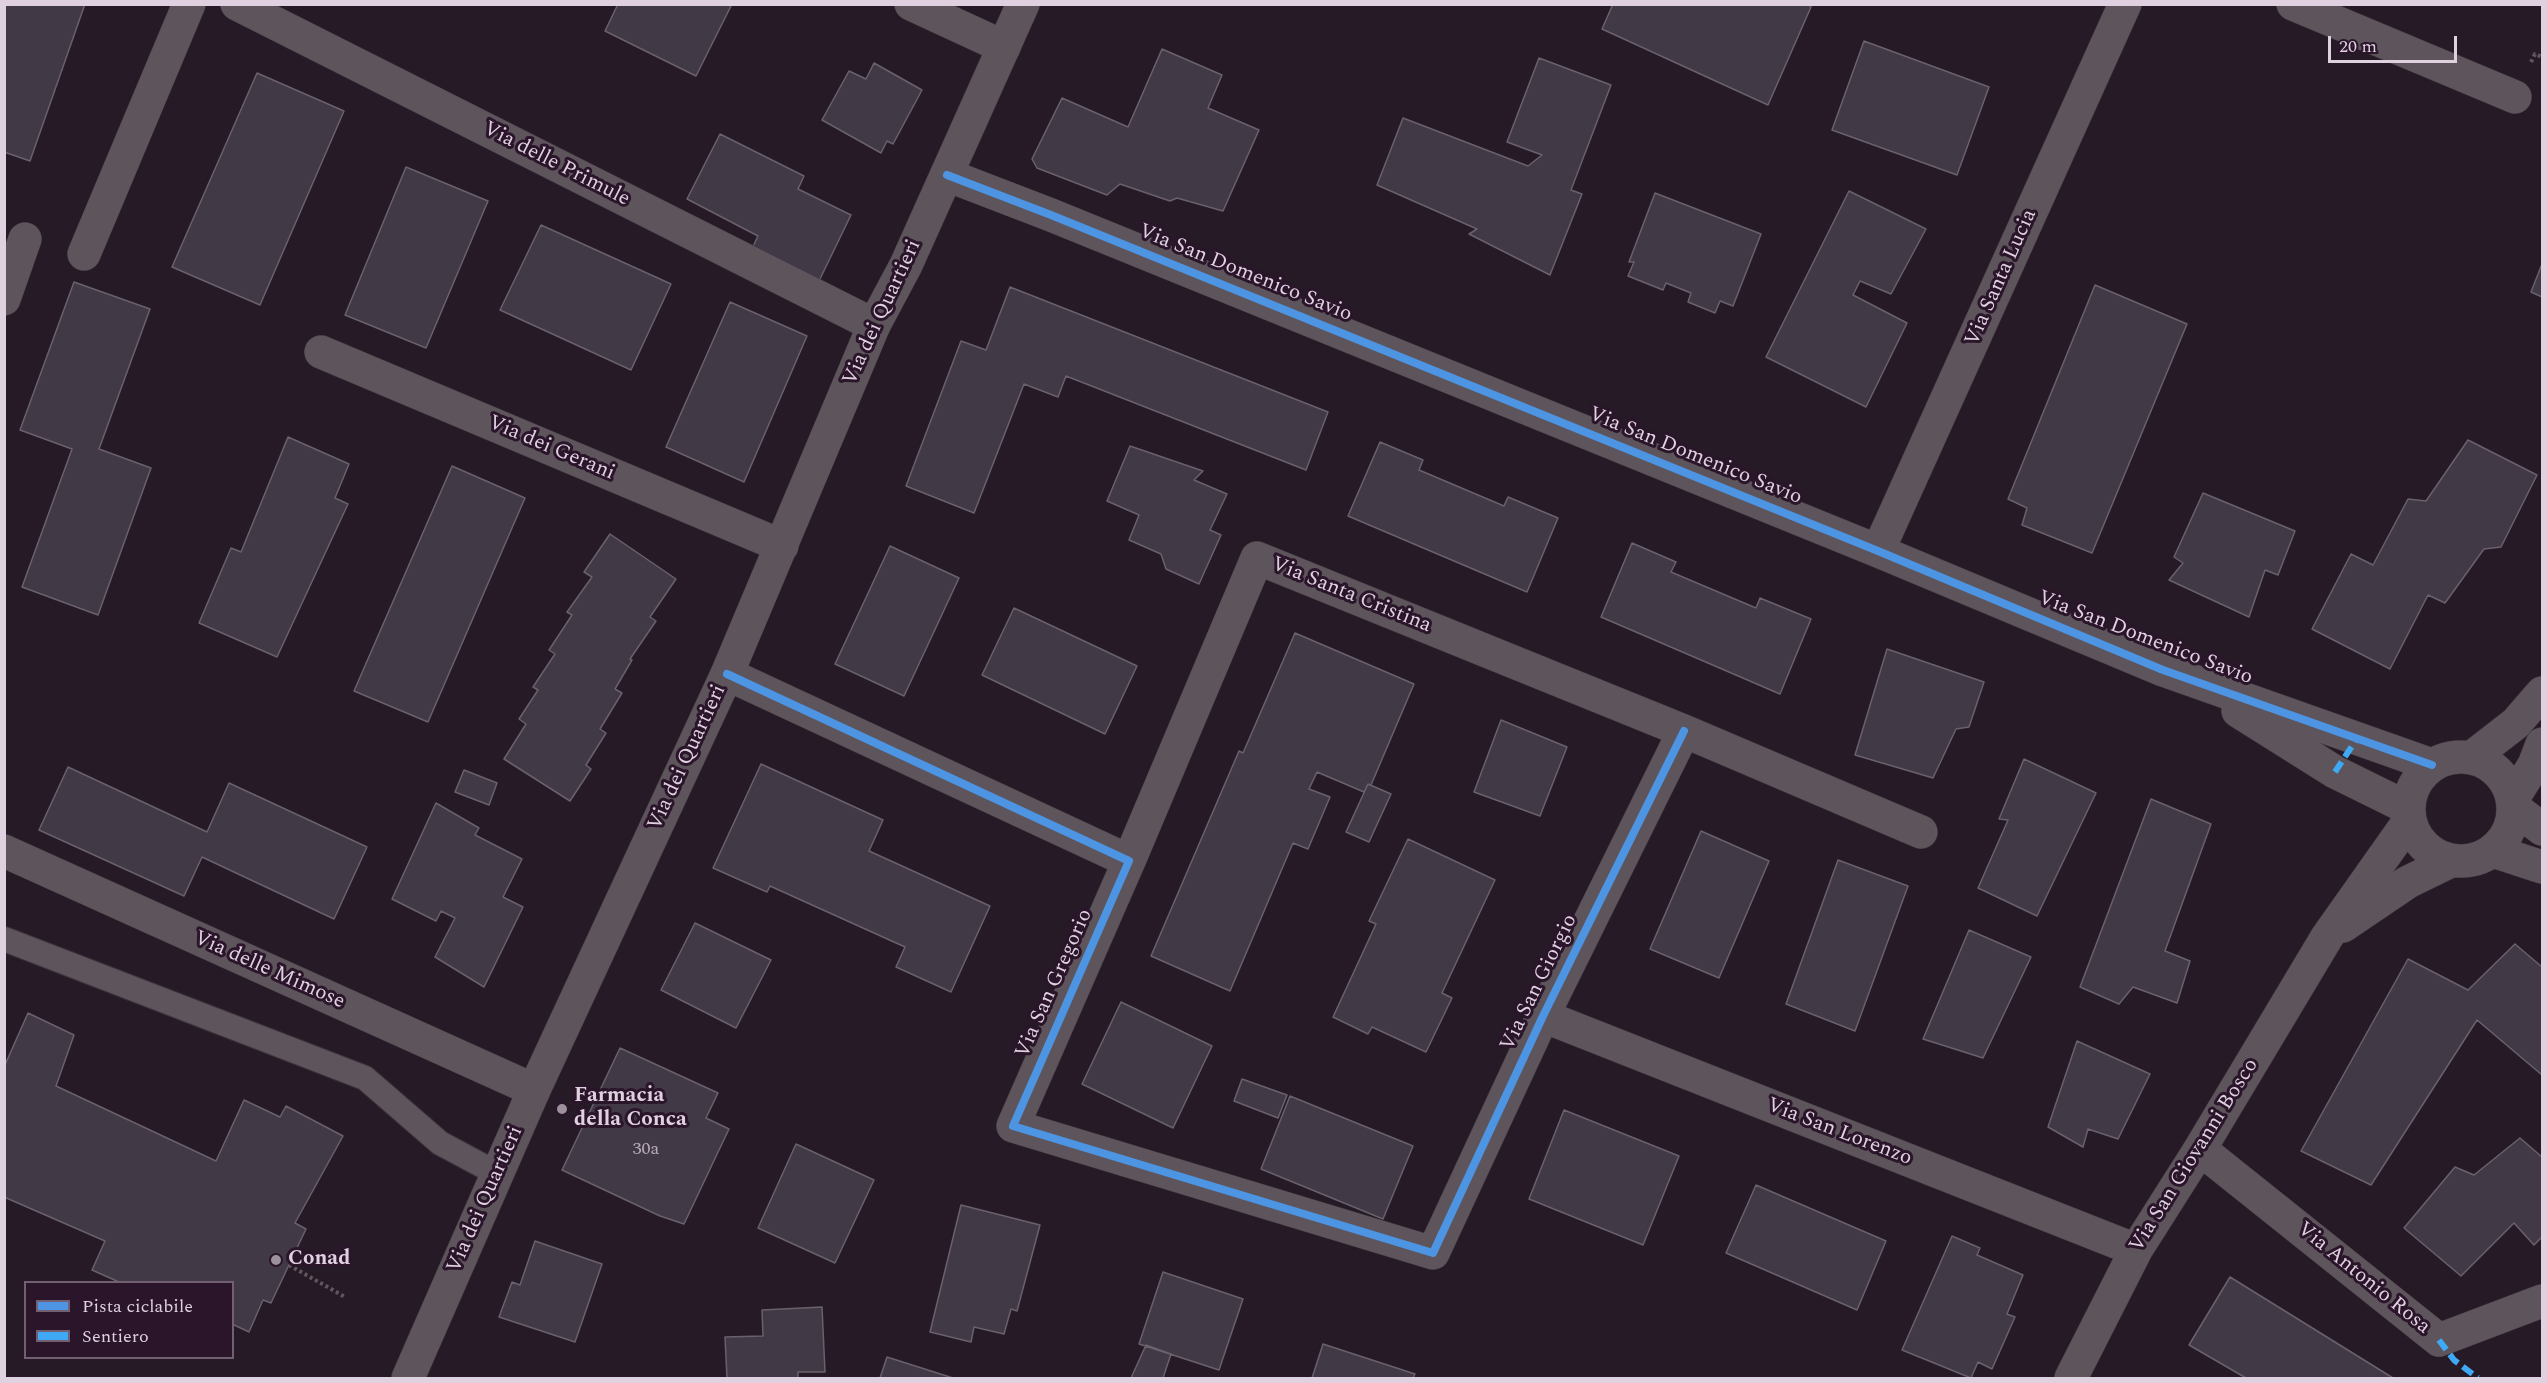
<!DOCTYPE html>
<html>
<head>
<meta charset="utf-8">
<style>
	body { margin:0 }
	#map { position:relative; width:2547px; height:1383px; overflow:hidden; background:#251a25; font-family:Spectral,serif }
	canvas { display:block }
	.frame { position:absolute; inset:0; border:6px solid #dfd1df; pointer-events:none }
	.legend { position:absolute; left:24px; top:1281px; width:210px; height:78px; box-sizing:border-box; background:#2a152a; border:2px solid #726072; margin:0; padding:8px 10px; list-style:none; font-size:18px; color:#dfd1df }
	.legend li { display:flex; align-items:center; gap:12px; height:30px }
	.legend b { width:30px; border:2px solid #726072 }
	.scale { position:absolute; left:2328px; top:36px; width:129px; height:27px; box-sizing:border-box; border:3px solid #dfd1df; border-top:0; padding-left:8px; font-size:18px; line-height:21px; white-space:nowrap; color:#dfd1df; -webkit-text-stroke:4px #2a152a; paint-order:stroke }
</style>
</head>
<body>
<div id="map">
<canvas width="2547" height="1383"></canvas>
<div class="frame"></div>
<ul class="legend">
<li><b style="height:8px;background:#4d94e3"></b>Pista ciclabile</li>
<li><b style="height:8px;background:#3fa9f5"></b>Sentiero</li>
</ul>
<div class="scale">20 m</div>
</div>
<script>
const context = document.querySelector('canvas').getContext('2d');
context.lineJoin = 'round';
function fillPath(path, color) { context.fillStyle = color; context.fill(path, 'evenodd'); }
const toPath = rows => new Path2D(rows.map(r => 'M' + r).join(''));
function stroke(path, color, width, dash) { context.strokeStyle = color; context.lineWidth = width; context.lineCap = dash ? 'butt' : 'round'; context.setLineDash(dash || []); context.stroke(path); }
function drawText(font, color, halo, rows, align = 'center') {
  context.font = font + ' Spectral,serif'; context.lineWidth = 6; context.setLineDash([]); context.textBaseline = 'middle'; context.strokeStyle = halo; context.fillStyle = color; for (const [text, x, y, turn = 0] of rows) {
    context.save(); context.translate(x, y); context.rotate((+turn || 0) * Math.PI / 180); context.textAlign = isNaN(turn) ? turn : align; if (halo) context.strokeText(text, 0, 0); context.fillText(text, 0, 0); context.restore();
  }
}
const building = toPath([
	[4,4,85,4,30,161,4,152,4,4],
	[618,4,728,4,731,6,696,76,605,31,618,4],
	[1613,4,1807,4,1811,7,1768,105,1602,29,1613,4],
	[1864,41,1989,87,1957,175,1832,130,1864,41],
	[1162,49,1222,75,1208,108,1259,130,1223,211,1177,198,1170,201,1120,184,1107,195,1037,168,1032,159,1062,98,1128,127,1162,49],
	[1539,58,1611,85,1571,190,1582,194,1550,275,1469,234,1477,229,1377,185,1403,118,1528,166,1542,155,1507,142,1539,58],
	[874,63,922,90,893,144,887,141,881,153,822,120,849,71,866,79,874,63],
	[257,73,344,111,260,305,172,267,257,73],
	[720,134,804,176,798,189,851,215,819,281,747,259,758,236,687,199,720,134],
	[406,167,488,201,426,348,345,315,406,167],
	[1849,191,1926,229,1891,294,1860,281,1853,295,1907,323,1866,407,1766,357,1849,191],
	[1655,193,1761,234,1733,306,1720,301,1715,313,1688,302,1691,293,1666,283,1663,290,1628,276,1634,262,1629,262,1655,193],
	[541,225,671,284,631,370,500,310,541,225],
	[2542,264,2542,297,2531,292,2542,264],
	[74,282,150,309,99,449,151,468,98,615,22,587,72,449,20,430,74,282],
	[2095,285,2187,324,2092,553,2022,525,2027,508,2008,499,2095,285],
	[1010,287,1328,412,1306,470,1066,376,1058,397,1024,384,974,513,906,486,961,341,986,350,1010,287],
	[730,302,807,336,744,482,666,447,730,302],
	[288,437,349,464,335,498,348,504,277,657,199,623,231,548,241,552,288,437],
	[2468,440,2537,475,2501,547,2484,549,2445,603,2428,595,2390,669,2312,629,2351,554,2373,565,2408,499,2426,501,2468,440],
	[1380,442,1423,460,1419,470,1504,506,1508,497,1558,518,1527,592,1348,516,1380,442],
	[1130,446,1203,471,1194,480,1227,494,1210,530,1221,535,1199,584,1166,569,1161,554,1129,540,1139,515,1107,501,1130,446],
	[452,466,525,498,428,722,354,691,452,466],
	[2203,493,2295,531,2278,575,2265,570,2249,617,2169,580,2183,563,2174,557,2203,493],
	[610,534,676,579,650,617,656,621,630,659,632,660,615,689,622,693,600,729,606,733,586,765,591,769,570,801,504,759,526,724,519,719,538,690,533,687,555,654,549,650,572,615,567,612,592,577,584,572,610,534],
	[1632,543,1676,562,1671,572,1756,608,1760,598,1811,619,1780,694,1601,617,1632,543],
	[890,546,959,578,904,696,835,664,890,546],
	[1014,608,1137,666,1105,734,982,675,1014,608],
	[1295,633,1414,684,1371,785,1368,784,1364,792,1317,772,1309,789,1330,797,1308,849,1293,843,1230,991,1151,956,1239,751,1243,753,1295,633],
	[1887,649,1984,682,1969,727,1956,729,1933,778,1855,755,1887,649],
	[1501,720,1567,747,1540,816,1474,792,1501,720],
	[2024,759,2096,793,2037,916,1978,888,2008,820,1999,819,2024,759],
	[761,764,883,820,869,851,990,906,951,992,896,967,905,947,770,886,767,892,713,868,761,764],
	[68,767,207,832,229,783,367,847,334,919,202,857,184,896,39,830,68,767],
	[464,770,497,783,489,805,455,792,464,770],
	[1368,784,1391,794,1369,842,1346,832,1368,784],
	[2151,799,2211,824,2165,951,2190,961,2177,1003,2133,987,2119,1004,2080,987,2151,799],
	[436,803,479,828,475,835,522,859,503,897,523,907,484,987,435,957,455,918,441,911,436,921,392,899,436,803],
	[1701,831,1769,861,1719,978,1650,949,1701,831],
	[1408,839,1495,880,1442,993,1452,998,1426,1052,1372,1027,1368,1034,1333,1017,1376,924,1369,921,1408,839],
	[1838,860,1908,886,1855,1031,1786,1004,1838,860],
	[695,923,771,960,736,1028,661,990,695,923],
	[1969,930,2031,957,1983,1058,1923,1039,1969,930],
	[2515,944,2542,967,2542,1075,2477,1020,2371,1185,2301,1151,2408,959,2468,990,2515,944],
	[1121,1002,1212,1046,1173,1128,1082,1084,1121,1002],
	[28,1013,74,1035,56,1086,216,1161,244,1100,280,1117,286,1106,343,1136,295,1223,306,1229,271,1303,263,1300,249,1332,232,1324,232,1282,119,1282,92,1270,105,1241,4,1197,4,1067,28,1013],
	[2077,1041,2150,1074,2118,1139,2088,1129,2083,1147,2048,1127,2077,1041],
	[620,1048,718,1093,706,1118,729,1129,684,1224,660,1216,562,1170,620,1048],
	[1242,1079,1287,1095,1278,1118,1234,1101,1242,1079],
	[1290,1096,1413,1146,1383,1219,1261,1169,1290,1096],
	[1564,1110,1679,1156,1643,1245,1529,1199,1564,1110],
	[2520,1138,2542,1157,2542,1237,2534,1245,2514,1223,2461,1276,2404,1228,2455,1167,2474,1175,2520,1138],
	[796,1144,874,1180,835,1263,758,1228,796,1144],
	[1756,1185,1886,1241,1857,1310,1726,1253,1756,1185],
	[961,1205,1040,1225,1017,1311,1011,1309,1004,1334,974,1327,971,1342,930,1332,961,1205],
	[1952,1236,1980,1248,1977,1255,2023,1275,2007,1314,2015,1317,1992,1369,1978,1362,1971,1378,1902,1350,1952,1236],
	[535,1241,602,1264,575,1342,499,1317,512,1282,520,1285,535,1241],
	[1163,1272,1243,1299,1219,1370,1139,1344,1163,1272],
	[2230,1277,2393,1378,2246,1378,2189,1345,2230,1277],
	[822,1307,825,1372,798,1372,798,1378,727,1378,725,1337,763,1336,762,1310,822,1307],
	[1323,1344,1415,1374,1413,1378,1312,1378,1323,1344],
	[1146,1345,1171,1354,1163,1378,1131,1378,1146,1345],
	[887,1357,953,1378,880,1378,887,1357]
]);
const path = toPath([
	[2531,62,2535,54,2542,57],
	[289,1265,345,1297]
]);
const service = toPath([
	[4,939,365,1078,440,1143,498,1174]
]);
const minor = toPath([
	[237,4,874,325],
	[911,4,1004,47],
	[2293,4,2515,97],
	[947,175,1051,215,1878,551,2163,670,2432,765],
	[84,254,189,4],
	[4,299,25,239],
	[321,352,782,546],
	[1878,551,2125,4],
	[727,674,1129,861,1013,1126,1433,1253,1543,1016,1684,731],
	[2238,711,2335,772,2408,808],
	'2409 809a52 52 0 1 1 104 0a52 52 0 1 1-104 0Z',
	[2471,758,2516,723,2542,693],
	[2512,800,2534,765,2542,744],
	[2513,807,2542,829],
	[4,851,534,1090],
	[2493,851,2542,867],
	[1129,861,1257,558,1684,731,1921,832],
	[2343,926,2408,882,2451,861],
	[1543,1016,2136,1250],
	[2200,1149,2439,1340,2542,1301],
	[2071,1378,2136,1250,2200,1149,2327,937,2409,821]
]);
const tertiary = toPath([
	[408,1378,534,1090,727,674,874,325,906,265,1023,4]
]);
const quiet = toPath([
	[2335,772,2358,737],
	[2439,1340,2454,1360,2478,1378]
]);
const cycleway = toPath([
	[947,175,1051,215,1878,551,2163,670,2432,765],
	[727,674,1129,861,1013,1126,1433,1253,1543,1016,1684,731]
]);
const markers = [
	[562,1109,6,"#9e919e"],
	[276,1260,6,"#9e919e"]
];
const numberNames = [
	["30a",646,1150]
];
const streetNames = [
	["Via delle Primule",556,165,27],
	["Via San Domenico Savio",1245,274,22],
	["Via Santa Lucia",2002,278,-66],
	["Via dei Quartieri",883,313,-65],
	["Via dei Gerani",551,449,23],
	["Via San Domenico Savio",1695,457,22],
	["Via Santa Cristina",1351,596,22],
	["Via San Domenico Savio",2145,639,21],
	["Via dei Quartieri",688,758,-65],
	["Via delle Mimose",269,971,24],
	["Via San Giorgio",1540,983,-64],
	["Via San Gregorio",1055,984,-66],
	["Via San Lorenzo",1839,1133,21],
	["Via San Giovanni Bosco",2195,1156,-58],
	["Via dei Quartieri",486,1200,-66],
	["Via Antonio Rosa",2363,1279,39]
];
const poiNames = [
	["Farmacia",574,1097],
	["della Conca",574,1121],
	["Conad",288,1260]
];
fillPath(building, '#423947');
stroke(building, '#69616c', 1.5);
stroke(service, '#3e343e', 26);
stroke(minor, '#3e343e', 34);
stroke(tertiary, '#3e343e', 34);
stroke(path, '#60575e', 4, [3, 3]);
stroke(service, '#5d555b', 24);
stroke(minor, '#5d555b', 33);
stroke(tertiary, '#5d555b', 33);
stroke(quiet, '#3fa9f5', 6, [12, 6]);
stroke(cycleway, '#4d94e3', 8);
for (const [x, y, r, color] of markers) { const dot = new Path2D(); dot.arc(x, y, r, 0, 2 * Math.PI); context.fillStyle = color; context.fill(dot); stroke(dot, '#2a152a', 2); }
drawText('18px', '#b8abb9', null, numberNames);
drawText('21px', '#dfd1df', '#2a152a', streetNames);
drawText('bold 21px', '#dfd1df', '#2a152a', poiNames, 'left');
</script>
</body>
</html>
